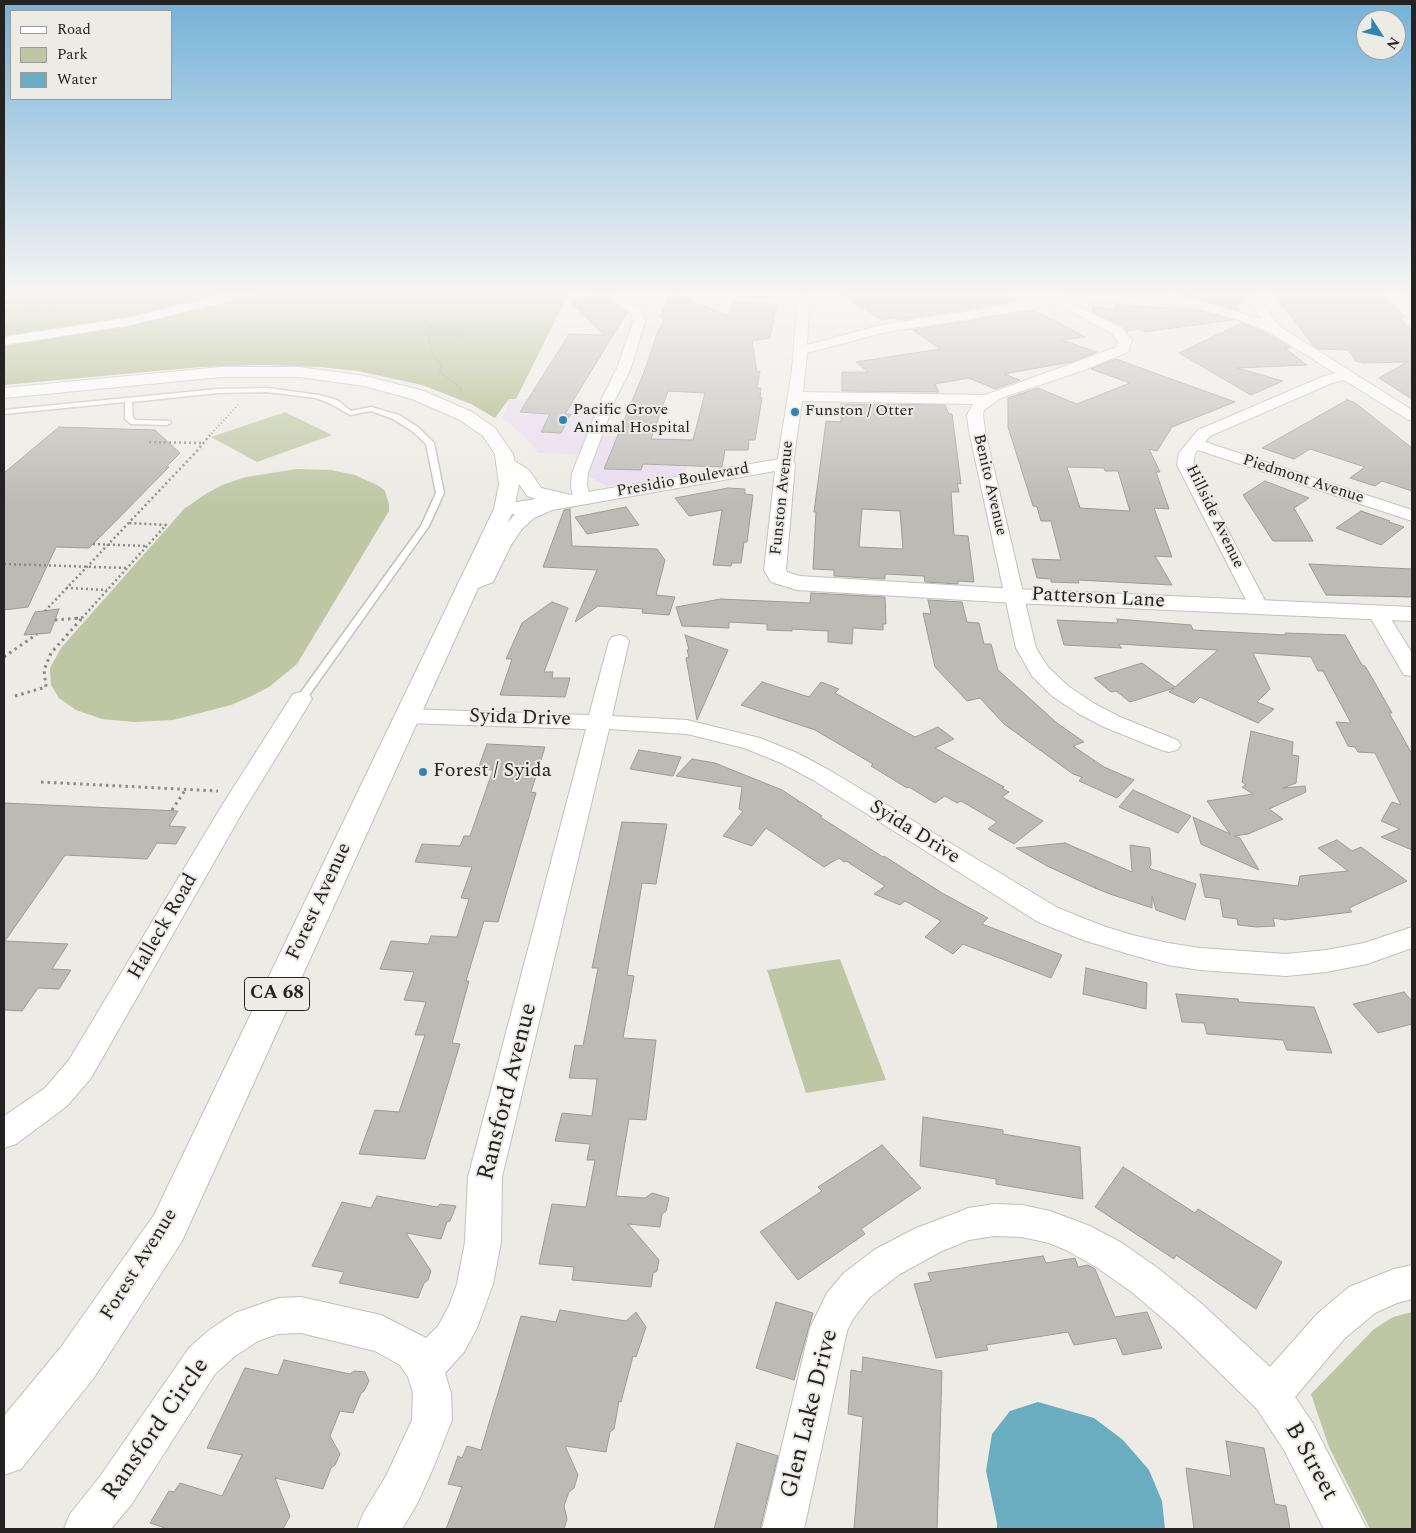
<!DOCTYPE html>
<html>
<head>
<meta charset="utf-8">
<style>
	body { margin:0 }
	#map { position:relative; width:1416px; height:1533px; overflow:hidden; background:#edebe5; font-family:Spectral,serif }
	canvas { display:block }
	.frame { position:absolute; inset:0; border:5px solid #242321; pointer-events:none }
	.legend { position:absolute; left:10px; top:10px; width:162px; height:90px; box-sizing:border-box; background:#edebe5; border:1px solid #9d9b97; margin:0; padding:6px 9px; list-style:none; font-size:15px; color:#242321 }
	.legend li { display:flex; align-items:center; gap:10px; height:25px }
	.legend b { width:25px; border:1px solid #9d9b97 }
	.north { position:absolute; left:1356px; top:10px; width:50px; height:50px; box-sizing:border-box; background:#edebe5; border:1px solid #9d9b97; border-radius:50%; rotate:125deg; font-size:14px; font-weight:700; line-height:20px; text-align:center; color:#242321 }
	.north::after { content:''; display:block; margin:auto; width:18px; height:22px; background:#3183b4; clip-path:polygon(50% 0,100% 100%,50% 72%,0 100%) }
</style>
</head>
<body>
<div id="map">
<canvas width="1416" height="1533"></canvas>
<div class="frame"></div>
<ul class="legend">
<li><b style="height:6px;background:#fff"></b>Road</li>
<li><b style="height:14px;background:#bec6a3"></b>Park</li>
<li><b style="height:14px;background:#6aadc0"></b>Water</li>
</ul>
<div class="north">N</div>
</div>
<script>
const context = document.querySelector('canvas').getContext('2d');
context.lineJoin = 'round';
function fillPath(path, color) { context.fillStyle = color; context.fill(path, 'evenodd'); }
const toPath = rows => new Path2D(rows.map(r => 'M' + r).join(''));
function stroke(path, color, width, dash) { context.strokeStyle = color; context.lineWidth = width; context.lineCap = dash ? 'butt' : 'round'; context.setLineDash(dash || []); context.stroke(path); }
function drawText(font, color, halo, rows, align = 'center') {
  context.font = font + ' Spectral,serif'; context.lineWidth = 4; context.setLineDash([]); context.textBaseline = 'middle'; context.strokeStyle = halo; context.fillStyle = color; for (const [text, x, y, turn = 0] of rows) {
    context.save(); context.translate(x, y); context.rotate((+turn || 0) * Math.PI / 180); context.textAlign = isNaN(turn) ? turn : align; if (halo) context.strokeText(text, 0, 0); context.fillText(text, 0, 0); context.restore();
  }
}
const commercial = toPath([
	[510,399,607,403,595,435,693,439,685,475,607,486,588,476,593,455,538,453,526,437,502,418]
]);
const green = toPath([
	[285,412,332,435,257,462,211,437],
	[297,469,331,470,355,475,379,486,385,491,389,504,389,511,297,664,269,687,252,696,231,705,173,720,134,722,102,719,76,710,59,698,51,685,50,668,61,648,184,509,204,495,222,485,246,477],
	[840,959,886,1080,806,1093,767,970],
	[1412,1312,1412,1529,1370,1529,1329,1447,1311,1394,1374,1329,1393,1317]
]);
const forest = toPath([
	[4,293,569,293,516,399,509,399,495,418,471,404,422,385,358,371,320,367,262,365,200,367,4,385]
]);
const water = toPath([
	[1038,1402,1094,1418,1123,1440,1149,1470,1162,1501,1165,1529,997,1529,997,1523,986,1471,992,1434,1010,1411]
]);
const building = toPath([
	[839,293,1001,293,1017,301,899,320,896,318,882,320,839,293],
	[1181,293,1242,293,1246,299,1236,305,1240,311,1199,298,1183,296,1181,293],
	[1273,293,1381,293,1405,317,1399,317,1412,331,1412,399,1379,378,1407,362,1364,363,1356,361,1348,350,1319,349,1313,345,1273,293],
	[597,295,627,312,565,414,571,414,561,433,541,432,550,414,520,412,569,334,604,335,570,302,597,295],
	[677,295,729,316,733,301,777,303,770,338,752,341,757,372,760,371,757,388,761,388,760,398,762,398,755,440,749,440,748,450,725,450,722,467,643,464,641,470,604,469,644,372,657,334,664,319,660,317,668,298,677,295],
	[668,391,705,393,693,440,651,439,668,391],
	[1114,304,1197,310,1233,320,1143,332,1138,329,1127,331,1123,326,1093,312,1092,307,1117,309,1114,304],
	[1034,310,1085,337,1062,340,1097,352,1071,362,1004,374,1020,380,995,389,969,378,935,384,939,392,842,391,842,372,868,372,856,362,940,349,913,330,1034,310],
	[1242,323,1268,334,1291,348,1285,348,1307,365,1237,368,1283,381,1251,395,1179,353,1242,323],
	[1116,359,1235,402,1172,427,1157,451,1149,449,1160,472,1156,472,1169,509,1154,508,1172,557,1155,556,1172,585,1078,580,1079,583,1051,582,1051,579,1037,578,1032,559,1061,560,1051,521,1041,521,1037,507,1033,506,1008,427,1008,398,1038,388,1077,404,1130,383,1091,369,1116,359],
	[1067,467,1104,468,1105,471,1118,471,1130,511,1080,508,1067,467],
	[1347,400,1354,402,1412,448,1412,491,1382,481,1375,486,1350,478,1365,467,1310,449,1294,459,1262,448,1347,400],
	[841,404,945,405,949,414,952,414,961,484,957,483,959,492,951,492,954,535,968,536,974,582,958,581,958,584,925,582,924,576,885,574,885,579,834,576,834,570,813,569,816,512,814,512,826,421,841,422,841,404],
	[862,509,900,511,903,549,859,547,862,509],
	[59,427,155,430,180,453,166,467,169,467,89,548,56,547,28,607,4,610,4,473,59,427],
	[1265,481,1309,498,1294,508,1313,541,1273,541,1243,495,1265,481],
	[728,488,745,489,745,494,753,495,747,542,744,542,741,563,732,563,731,566,713,565,722,510,689,516,675,498,728,488],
	[626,507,639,525,587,534,575,517,626,507],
	[570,509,572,546,657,549,665,560,656,595,675,597,669,615,642,613,643,609,598,606,575,622,597,570,543,567,564,510,570,509],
	[1361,511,1390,521,1389,522,1404,527,1381,545,1336,528,1361,511],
	[1309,564,1412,569,1412,597,1326,595,1309,564],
	[811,593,885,597,886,624,883,624,883,630,853,628,852,644,828,642,828,631,792,629,792,631,767,630,767,624,729,622,729,628,682,626,676,607,721,599,810,603,811,593],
	[928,600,962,602,967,622,979,623,984,644,991,644,998,670,1057,723,1084,742,1073,746,1104,767,1134,780,1117,798,1079,781,1082,777,1073,774,1004,724,980,698,967,701,935,667,923,613,931,614,928,600],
	[552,602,568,608,544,672,553,672,552,678,570,678,565,697,500,695,512,659,506,659,522,623,552,602],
	[59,609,50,633,24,635,35,612,59,609],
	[1117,619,1191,625,1193,630,1286,635,1285,633,1345,635,1362,665,1365,666,1371,676,1392,713,1389,713,1412,754,1412,850,1381,837,1400,829,1381,821,1392,802,1401,805,1375,753,1358,752,1355,747,1348,746,1336,722,1351,723,1323,671,1318,671,1311,657,1253,653,1270,689,1257,702,1274,709,1258,723,1200,697,1194,703,1169,692,1174,688,1130,702,1116,691,1111,692,1094,678,1142,663,1175,687,1218,650,1118,644,1122,648,1064,645,1057,620,1118,623,1117,619],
	[685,635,728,650,697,720,686,658,689,657,687,650,689,650,685,635],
	[762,682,809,697,821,682,839,689,835,693,915,737,938,727,954,739,935,748,1004,787,1002,788,1009,792,1002,797,1043,821,1014,844,988,829,997,822,961,801,957,803,945,796,935,803,909,787,907,788,871,766,873,764,815,730,741,705,762,682],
	[1251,731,1293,742,1292,755,1299,756,1296,783,1283,788,1305,786,1306,792,1269,809,1283,819,1248,834,1234,836,1240,838,1259,870,1201,844,1193,817,1230,834,1207,801,1253,794,1242,787,1246,785,1242,782,1251,731],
	[487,744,545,747,531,792,536,793,498,922,484,921,466,981,469,981,452,1043,460,1044,440,1110,425,1159,359,1154,375,1110,399,1112,425,1035,415,1035,426,1002,404,1000,414,972,380,969,391,941,428,944,431,936,457,937,469,899,461,898,472,867,415,862,422,844,460,846,464,836,470,836,493,770,478,769,487,744],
	[639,750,681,757,673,776,630,769,639,750],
	[692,759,715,763,782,790,822,816,820,817,883,857,884,856,942,893,988,918,982,924,1062,955,1051,978,963,944,953,954,925,937,941,921,905,901,900,905,874,894,885,886,846,861,844,862,839,858,824,867,766,828,752,846,723,836,743,811,739,809,742,787,676,776,692,759],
	[1133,790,1191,816,1178,833,1119,807,1133,790],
	[4,803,178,811,169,826,186,827,176,844,157,843,147,859,65,855,5,941,68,944,52,969,71,970,59,989,38,988,22,1011,4,1010,4,803],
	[622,822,667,824,656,884,642,883,627,975,634,976,623,1038,656,1040,646,1120,629,1119,616,1196,645,1198,652,1193,669,1198,666,1211,662,1214,660,1227,628,1224,659,1260,657,1271,653,1273,651,1287,572,1280,574,1267,539,1264,552,1204,586,1207,595,1160,587,1160,590,1144,555,1141,562,1113,592,1116,597,1079,569,1078,575,1045,583,1046,598,968,592,968,622,822],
	[1337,840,1352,851,1361,847,1407,881,1349,908,1352,912,1285,920,1273,918,1275,926,1257,927,1238,925,1237,919,1223,917,1220,899,1205,897,1200,874,1298,886,1300,876,1348,871,1318,848,1337,840],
	[1065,843,1132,872,1130,845,1150,848,1151,865,1149,867,1151,869,1196,884,1185,920,1156,910,1152,896,1152,908,1110,894,1095,888,1096,886,1095,888,1047,866,1016,848,1065,843],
	[1086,968,1147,983,1146,1009,1083,994,1086,968],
	[1404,992,1412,1001,1412,1024,1378,1033,1353,1004,1404,992],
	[1176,994,1238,999,1239,1002,1314,1007,1332,1053,1287,1050,1283,1040,1207,1034,1204,1023,1182,1022,1176,994],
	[923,1117,1003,1130,1003,1134,1080,1147,1083,1199,996,1184,996,1179,920,1166,923,1117],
	[882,1145,921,1188,861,1229,865,1234,798,1280,760,1232,822,1191,818,1187,882,1145],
	[1123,1167,1195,1213,1198,1209,1282,1262,1256,1309,1176,1255,1174,1259,1095,1207,1123,1167],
	[377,1196,437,1207,440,1204,456,1206,450,1221,447,1222,441,1239,406,1233,431,1271,428,1280,424,1283,418,1298,339,1283,344,1272,312,1266,342,1202,371,1208,377,1196],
	[1043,1256,1046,1263,1075,1258,1078,1267,1088,1265,1095,1269,1115,1317,1147,1312,1162,1348,1123,1355,1116,1338,1074,1345,1068,1332,986,1345,988,1350,936,1358,914,1284,931,1281,928,1273,1043,1256],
	[776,1302,813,1313,794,1380,756,1368,776,1302],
	[560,1310,626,1321,636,1312,646,1327,636,1357,633,1356,621,1402,619,1401,614,1429,610,1432,606,1452,565,1446,578,1475,574,1488,569,1492,564,1506,567,1519,564,1529,446,1529,462,1487,448,1484,458,1456,462,1458,467,1446,481,1450,521,1316,556,1322,560,1310],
	[863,1357,942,1371,937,1529,854,1529,863,1417,848,1414,851,1370,862,1372,863,1357],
	[284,1360,350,1374,354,1371,365,1372,369,1381,364,1391,361,1393,353,1413,340,1411,330,1436,340,1454,335,1465,331,1468,323,1489,275,1478,290,1516,283,1529,168,1529,150,1523,169,1491,174,1492,180,1483,222,1496,242,1455,207,1448,245,1368,278,1375,284,1360],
	[1226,1441,1264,1448,1275,1504,1286,1506,1290,1529,1194,1529,1186,1468,1231,1476,1226,1441],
	[737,1443,778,1456,760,1529,714,1529,737,1443]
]);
const pathFar2 = toPath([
	[22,293,15,299,16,302,22,305,41,308,89,310],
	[351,293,354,296,374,302,377,307,418,316,430,326,429,340,433,355,442,365,439,372,460,387,462,395],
	[430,326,460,337,470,338],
	[209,436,238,405]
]);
const pathFar1 = toPath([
	[149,442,201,443],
	[93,544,146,546],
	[4,564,128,568],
	[66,588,107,590],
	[45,611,196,452,210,435],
	[76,618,82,618],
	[82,618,166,525,129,523]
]);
const path = toPath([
	[55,620,82,618],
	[4,657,37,634],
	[15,696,46,687,44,670,51,653,83,617],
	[41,782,218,791],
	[172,810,186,789]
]);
const service = toPath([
	[267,388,319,395,337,400,351,411,371,407,399,415,418,427,434,443,444,493,429,526,305,701,301,702,296,699,421,526,436,493,426,444,412,431,393,419,371,411,350,415,331,404,316,398,267,392,218,393,132,402,133,418,136,420,170,421,171,423,167,425,131,424,125,419,125,402,4,414,4,410,218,389,267,388]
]);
const minor = toPath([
	[231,293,252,293,250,296,126,326,4,345,4,337,126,318,231,293],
	[597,293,612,293,641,307,645,321,631,368,616,398,588,473,587,486,591,499,588,503,582,504,576,503,573,499,571,486,572,473,602,398,617,368,633,321,631,312,597,293],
	[798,293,810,293,807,345,881,325,1057,297,1105,294,1165,296,1198,300,1261,319,1244,293,1256,293,1279,326,1412,410,1412,421,1407,419,1344,380,1332,383,1210,436,1205,442,1412,510,1412,521,1198,450,1195,454,1193,465,1268,606,1265,610,1258,612,1251,610,1177,465,1179,453,1198,430,1322,377,1335,373,1269,332,1236,319,1197,308,1165,304,1105,302,1074,304,1122,328,1132,340,1128,352,1084,370,1001,398,984,410,983,415,985,431,1036,648,1048,667,1068,686,1095,704,1120,717,1177,740,1181,745,1177,750,1169,752,1161,750,1104,727,1079,714,1052,696,1032,676,1016,648,969,431,967,415,973,404,802,401,793,464,791,467,779,467,777,464,792,370,798,293],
	[1056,305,1080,316,1112,334,1118,341,1117,347,985,395,803,392,807,353,882,333,1056,305],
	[1399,293,1412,293,1412,304,1408,303,1399,293],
	[1377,606,1384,608,1412,653,1412,676,1404,675,1367,612,1370,608,1377,606],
	[619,635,626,637,629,641,612,716,687,720,760,738,797,753,829,770,1058,908,1103,926,1132,935,1168,943,1200,948,1286,954,1326,950,1364,943,1412,927,1412,948,1367,964,1326,972,1286,976,1200,970,1168,965,1132,955,1083,940,1038,922,813,780,781,763,744,748,687,734,609,729,502,1177,501,1242,493,1284,477,1328,464,1352,445,1373,451,1393,452,1420,434,1466,417,1504,402,1529,357,1529,363,1514,387,1474,412,1420,413,1393,408,1377,400,1365,375,1351,301,1333,278,1334,258,1341,235,1356,215,1374,131,1505,111,1529,64,1529,70,1514,101,1475,189,1348,209,1330,235,1313,278,1298,301,1297,381,1315,426,1338,438,1326,449,1306,457,1284,465,1242,468,1177,586,729,407,723,399,721,396,716,399,711,407,709,589,715,609,641,612,637,619,635],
	[301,692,309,694,312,699,242,813,91,1078,67,1106,16,1144,4,1148,4,1116,45,1088,69,1060,221,807,293,694,301,692],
	[994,1204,1022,1205,1050,1211,1090,1226,1122,1243,1159,1269,1202,1304,1270,1367,1318,1313,1349,1287,1394,1269,1412,1265,1412,1299,1397,1303,1375,1313,1344,1339,1295,1397,1312,1422,1367,1529,1324,1529,1284,1450,1257,1409,1176,1330,1133,1293,1096,1267,1066,1250,1049,1243,1022,1237,994,1236,969,1240,940,1252,900,1274,870,1297,853,1319,847,1331,804,1529,762,1529,810,1328,827,1293,844,1273,874,1250,916,1228,956,1213,968,1208,994,1204]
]);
const tertiary = toPath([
	[506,458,513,460,529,470,541,488,571,495,785,458,792,460,795,464,786,570,787,572,799,576,1015,589,1412,607,1412,621,1015,603,797,590,771,582,764,570,775,471,552,510,534,518,522,529,511,545,493,582,468,592,460,590,457,585,460,580,476,573,490,544,515,514,504,515,497,513,494,509,497,505,536,499,527,496,515,478,499,468,496,464,499,460,506,458]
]);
const primary = toPath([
	[221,367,299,367,365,376,424,391,472,412,495,428,513,454,519,484,514,509,182,1241,93,1379,21,1469,4,1475,4,1416,61,1347,154,1215,494,509,499,484,495,454,483,436,460,420,412,399,364,386,299,377,221,377,4,398,4,388,221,367]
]);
const markers = [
	[795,412,5,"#3183b4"],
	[563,420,5,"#3183b4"],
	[423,772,5,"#3183b4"]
];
const farPoinames = [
	["Pacific Grove",573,411],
	["Animal Hospital",573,429],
	["Funston / Otter",805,412]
];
const farStreetnames = [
	["Piedmont Avenue",1303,480,18],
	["Presidio Boulevard",683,481,-10],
	["Benito Avenue",989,485,77],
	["Funston Avenue",783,498,-84],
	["Hillside Avenue",1214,517,64]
];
const shields = [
	[277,994,65]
];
const shieldNames = [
	["CA 68",277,994]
];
const streetNames = [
	["Patterson Lane",1098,599,3],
	["Syida Drive",520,719,2],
	["Syida Drive",914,833,32],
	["Forest Avenue",320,902,-65],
	["Halleck Road",164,927,-60],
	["Forest Avenue",140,1265,-58]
];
const poiNames = [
	["Forest / Syida",433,772]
];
const nearStreetnames = [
	["Ransford Avenue",509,1092,-76],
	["Glen Lake Drive",811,1414,-76],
	["Ransford Circle",157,1430,-55],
	["B Street",1310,1462,61]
];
fillPath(commercial, '#e8dcf0');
fillPath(green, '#bec6a3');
fillPath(forest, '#a5b07b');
fillPath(water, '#6aadc0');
fillPath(building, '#bcbab4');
stroke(building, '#9c9b95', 1);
stroke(service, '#c2c0ba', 3);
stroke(minor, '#c2c0ba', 2);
stroke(tertiary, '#c2c0ba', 2);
stroke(primary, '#c2c0ba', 2);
stroke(pathFar2, '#8b8a86', 2, [1, 2.5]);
stroke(pathFar1, '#8b8a86', 2.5, [2, 3]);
stroke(path, '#8b8a86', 3, [2.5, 4]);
fillPath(service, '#fff');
fillPath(minor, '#fff');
fillPath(tertiary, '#fff');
fillPath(primary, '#fff');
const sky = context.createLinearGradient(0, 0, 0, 507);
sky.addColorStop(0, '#75b1d8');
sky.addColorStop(0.58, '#f7f6f3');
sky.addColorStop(1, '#f7f6f300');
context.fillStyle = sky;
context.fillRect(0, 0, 1416, 507);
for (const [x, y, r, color] of markers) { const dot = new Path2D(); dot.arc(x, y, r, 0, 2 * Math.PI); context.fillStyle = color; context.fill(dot); stroke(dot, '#edebe5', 2); }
drawText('16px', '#242321', '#edebe5', farPoinames, 'left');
drawText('16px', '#242321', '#edebe5', farStreetnames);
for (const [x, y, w] of shields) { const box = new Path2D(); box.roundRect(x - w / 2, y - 16.5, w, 33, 4); context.fillStyle = '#edebe5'; context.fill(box); stroke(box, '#242321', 1); }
drawText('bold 19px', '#242321', null, shieldNames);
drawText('20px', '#242321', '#edebe5', streetNames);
drawText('20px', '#242321', '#edebe5', poiNames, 'left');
drawText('24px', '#242321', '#edebe5', nearStreetnames);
</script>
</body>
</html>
